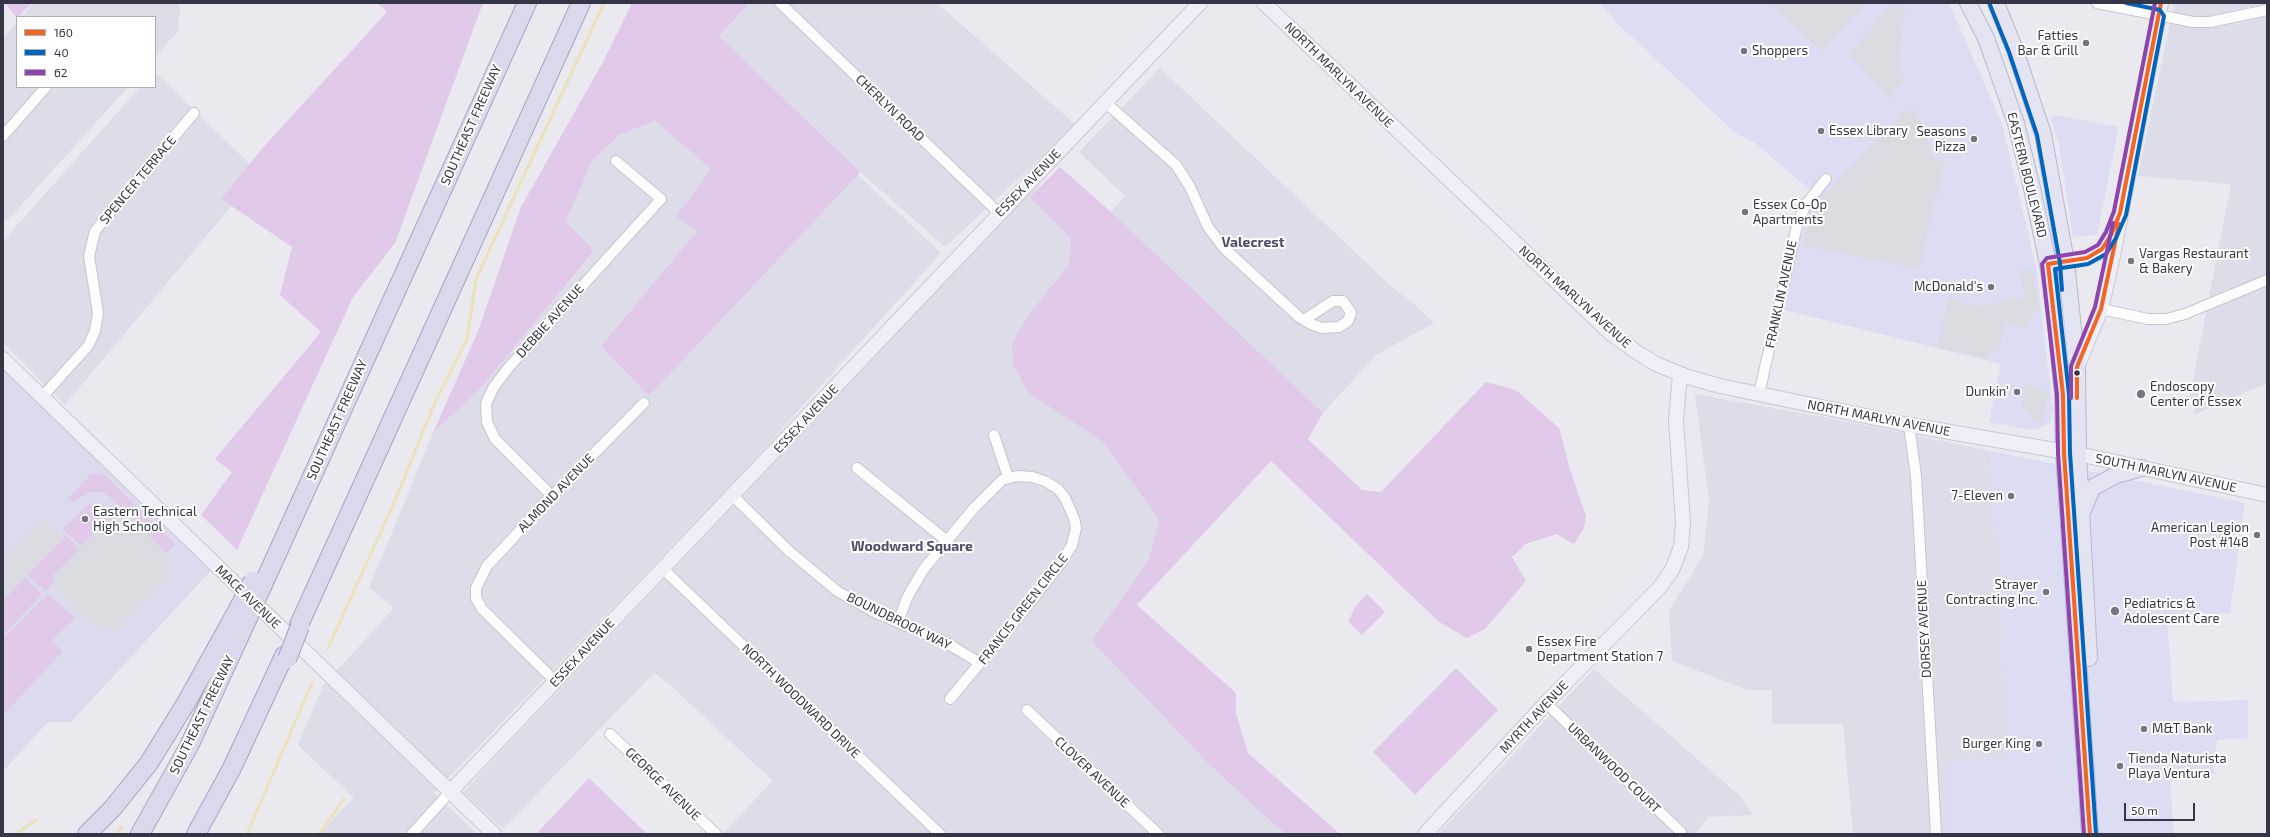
<!DOCTYPE html>
<html>
<head>
<meta charset="utf-8">
<style>
	body { margin:0 }
	#map { position:relative; width:2270px; height:837px; overflow:hidden; background:#e9e9ef; font-family:"Exo 2",sans-serif }
	canvas { display:block }
	.frame { position:absolute; inset:0; border:4px solid #353645; pointer-events:none }
	.legend { position:absolute; left:16px; top:16px; width:140px; height:72px; box-sizing:border-box; background:#fff; border:1px solid #aeafb5; margin:0; padding:5px 7px; list-style:none; font-size:12px; color:#353645 }
	.legend li { display:flex; align-items:center; gap:8px; height:20px }
	.legend b { width:20px; border:1px solid #aeafb5 }
	.scale { position:absolute; left:2124px; top:803px; width:71px; height:18px; box-sizing:border-box; border:2px solid #353645; border-top:0; padding-left:5px; font-size:12px; line-height:14px; white-space:nowrap; color:#353645; -webkit-text-stroke:3px #fff; paint-order:stroke }
</style>
</head>
<body>
<div id="map">
<canvas width="2270" height="837"></canvas>
<div class="frame"></div>
<ul class="legend">
<li><b style="height:5px;background:#f26522"></b>160</li>
<li><b style="height:5px;background:#0065bd"></b>40</li>
<li><b style="height:5px;background:#8e44ad"></b>62</li>
</ul>
<div class="scale">50 m</div>
</div>
<script>
const context = document.querySelector('canvas').getContext('2d');
context.lineJoin = 'round';
function fillPath(path, color) { context.fillStyle = color; context.fill(path, 'evenodd'); }
const toPath = rows => new Path2D(rows.map(r => 'M' + r).join(''));
function stroke(path, color, width, dash) { context.strokeStyle = color; context.lineWidth = width; context.lineCap = dash ? 'butt' : 'round'; context.setLineDash(dash || []); context.stroke(path); }
function drawText(font, color, halo, rows, align = 'center') {
  context.font = font + ' "Exo 2",sans-serif'; context.lineWidth = 4; context.setLineDash([]); context.textBaseline = 'middle'; context.strokeStyle = halo; context.fillStyle = color; for (const [text, x, y, turn = 0] of rows) {
    context.save(); context.translate(x, y); context.rotate((+turn || 0) * Math.PI / 180); context.textAlign = isNaN(turn) ? turn : align; if (halo) context.strokeText(text, 0, 0); context.fillText(text, 0, 0); context.restore();
  }
}
const residential = toPath([
	[33,3,178,3,180,10,178,31,155,57,155,17,22,17],
	[749,3,937,3,1076,125,945,247,859,171,719,36],
	[2174,3,2267,3,2267,383,2194,415,2196,401,2189,400,2231,184,2138,176],
	[17,22,17,87,128,87,8,220,3,221,3,39],
	[1160,68,1393,288,1416,306,1434,323,1376,355,1323,413,1109,214,1125,196,1079,152],
	[155,72,259,173,65,405,3,343,3,241,140,87,155,87],
	[655,121,711,169,676,216,697,231,601,346,649,395,858,175,941,253,741,474,434,793,477,834,318,834,354,798,298,745,323,686,394,608,369,588,433,433,482,387,594,252,565,223,592,161,619,135],
	[1038,184,1102,245,1102,441,1159,520,1186,550,1110,632,1326,834,722,834,773,781,668,683,654,673,503,829,463,792],
	[1695,394,1835,419,1991,451,2008,756,1946,763,1946,834,1853,834,1843,724,1772,724,1772,690,1748,690,1672,661,1669,610,1703,556,1709,501],
	[1594,669,1741,797,1753,815,1709,817,1696,832,1697,834,1438,834]
]);
const commercial = toPath([
	[1600,3,1949,3,2002,124,2018,191,2037,271,2053,412,2050,422,2041,428,2031,430,1989,422,2001,364,1785,310,1799,241,1809,211,1817,196,1754,142,1738,135,1619,25],
	[2055,115,2119,127,2097,235,2073,237,2059,144,2050,117],
	[1991,451,2245,503,2230,613,2167,617,2173,702,2248,700,2248,738,2217,740,2214,774,2170,782,2174,834,1946,834,1946,763,2008,756]
]);
const education = toPath([
	[3,359,215,566,71,722,48,722,3,771]
]);
const green = toPath([
	[5,3,32,3,17,18],
	[377,3,483,3,395,243,353,297,237,550,201,515,232,472,215,459,321,332,280,295,292,247,221,199,267,143,387,12],
	[632,3,749,3,719,36,859,171,858,175,649,396,601,346,697,231,676,216,711,169,655,121,619,135,592,161,566,222,594,251,482,387,433,433,478,331,521,207,603,62],
	[1060,167,1111,212,1323,413,1308,439,1362,490,1381,492,1486,382,1516,390,1559,428,1570,469,1586,516,1584,528,1574,544,1556,534,1526,544,1512,557,1526,581,1485,629,1467,638,1439,622,1271,461,1137,605,1236,693,1236,713,1248,753,1340,834,1286,834,1256,808,1206,761,1092,641,1149,559,1159,520,1102,441,1029,393,1013,366,1012,343,1031,312,1069,265,1071,238,1030,197],
	[96,473,103,474,175,544,167,553,110,497,104,493,90,492,74,501,67,500,91,474],
	[90,503,103,505,116,520,115,522,108,519,81,546,63,529],
	[61,531,79,549,52,577,55,580,46,591,44,590,28,575,64,538],
	[25,578,42,594,3,635,3,601],
	[48,594,75,618,51,641,63,651,3,715,3,638],
	[1367,594,1385,612,1362,635,1348,622,1355,607],
	[1456,668,1498,710,1415,795,1373,752],
	[589,778,647,834,540,834,538,832]
]);
const parking = toPath([
	[1770,3,1866,3,1821,51],
	[1891,6,1905,7,1899,62,1904,80,1889,98,1849,54],
	[1916,111,1934,158,1945,161,1919,269,1803,246,1809,221,1820,199,1889,129,1900,112],
	[2032,270,2040,310,2033,312,2026,328,2006,324,2004,326,1998,352,1990,350,1989,358,1938,348,1948,297,1965,304,1980,306,2025,297,2020,271],
	[2026,383,2049,393,2042,423,2035,422,2028,411,2021,408],
	[125,512,167,553,169,562,165,569,168,576,116,630,109,626,102,630,99,629,94,627,58,591,58,583,51,577,109,520,116,523],
	[43,519,63,538,3,600,3,560]
]);
const stream = toPath([
	[328,648,394,503,435,402,467,339,476,279,604,3],
	[16,834,36,820],
	[117,834,122,827],
	[247,834,312,683],
	[319,834,344,799]
]);
const street = toPath([
	[780,3,999,213],
	[2097,3,2193,22,2210,22,2267,10],
	[1106,103,1176,165,1190,187,1208,227,1224,248,1299,317,1304,320,1311,324,1322,328,1339,327,1348,321,1351,313,1343,301,1333,301,1304,320],
	[3,136,46,87],
	[2101,309,2148,319,2166,319,2185,314,2267,280],
	[1759,394,1798,221,1807,203,1826,179],
	[42,397,88,346,95,331,98,313,89,256,95,231,107,216,194,113],
	[1909,425,1916,476,1936,834],
	[994,435,1008,477],
	[857,468,947,541],
	[552,496,495,439,487,422,486,404,493,388,509,367,661,199,616,161],
	[733,496,789,551,837,591,876,613,945,642,980,663],
	[662,568,940,834],
	[898,622,907,598,923,570,974,508,1002,480,1017,476,1032,477,1045,481,1058,489,1065,498,1074,518,1076,528,1072,545,1060,564,1029,604,950,699],
	[555,681,482,609,476,598,476,588,487,566,552,496,644,403],
	[1546,703,1681,832],
	[1027,710,1158,834],
	[610,734,716,834],
	[412,834,450,792]
]);
const secondary = toPath([
	[1264,3,1609,332,1638,353,1656,364,1688,377,1720,386,1909,425,2078,454,2267,495],
	[2048,264,2087,258,2096,254,2102,249,2115,227],
	[3,359,494,834],
	[2077,367,2101,309,2113,256,2161,3],
	[450,792,1200,3],
	[1425,834,1546,703,1660,587,1672,570,1681,547,1683,523,1676,420,1680,374]
]);
const primary = toPath([
	[1968,3,1986,38,2016,123,2032,188,2048,264,2056,324,2063,395,2064,453,2090,834],
	[1996,3,2015,50,2043,134,2066,262,2077,367,2078,454,2089,658],
	[2083,510,2092,488,2116,475,2142,468]
]);
const highway = toPath([
	[261,589,527,3],
	[299,625,581,3],
	[87,834,112,809,149,763,186,703,237,611],
	[140,834,189,746,247,620],
	[196,834,232,768,284,656]
]);
const highwayBridge = toPath([
	[237,611,253,581],
	[247,620,261,589],
	[287,659,300,626]
]);
const bus1 = toPath([
	[2077,398,2077,367,2101,309,2119,224],
	[2090,834,2064,453,2063,395,2048,264,2087,258,2102,249,2111,235,2120,213,2161,3]
]);
const bus2 = toPath([
	[1990,5,2009,52,2037,135,2060,263,2062,290],
	[2096,834,2070,453,2069,394,2055,269,2088,264,2106,254,2116,238,2126,215,2164,16,2160,10,2126,3]
]);
const bus3 = toPath([
	[2071,398,2071,366,2095,307,2113,223],
	[2084,834,2058,453,2057,395,2042,264,2047,258,2085,252,2098,245,2106,232,2114,211,2155,3]
]);
const markers = [
	[2086,43,4,"#747580"],
	[1744,51,4,"#747580"],
	[1821,131,4,"#747580"],
	[1974,139,4,"#747580"],
	[1745,212,4,"#747580"],
	[2131,261,4,"#747580"],
	[1991,287,4,"#747580"],
	[2077,373,3.5,"#353645"],
	[2017,392,4,"#747580"],
	[2141,394,5,"#747580"],
	[2011,496,4,"#747580"],
	[85,519,4,"#747580"],
	[2257,535,4,"#747580"],
	[2046,592,4,"#747580"],
	[2115,611,5,"#747580"],
	[1529,649,4,"#747580"],
	[2144,729,4,"#747580"],
	[2039,744,4,"#747580"],
	[2120,766,4,"#747580"]
];
const poiNames = [
	["Fatties",2078,36,"right"],
	["Bar & Grill",2078,51,"right"],
	["Shoppers",1752,51],
	["Essex Library",1829,131],
	["Seasons",1966,132,"right"],
	["Pizza",1966,147,"right"],
	["Essex Co-Op",1753,205],
	["Apartments",1753,220],
	["Vargas Restaurant",2139,254],
	["& Bakery",2139,269],
	["McDonald's",1983,287,"right"],
	["Endoscopy",2150,387],
	["Center of Essex",2150,402],
	["Dunkin'",2009,392,"right"],
	["7-Eleven",2003,496,"right"],
	["Eastern Technical",93,512],
	["High School",93,527],
	["American Legion",2249,528,"right"],
	["Post #148",2249,543,"right"],
	["Strayer",2038,585,"right"],
	["Contracting Inc.",2038,600,"right"],
	["Pediatrics &",2124,604],
	["Adolescent Care",2124,619],
	["Essex Fire",1537,642],
	["Department Station 7",1537,657],
	["M&T Bank",2152,729],
	["Burger King",2031,744,"right"],
	["Tienda Naturista",2128,759],
	["Playa Ventura",2128,774]
];
const streetNames = [
	["NORTH MARLYN AVENUE",1339,75,44],
	["CHERLYN ROAD",890,108,44],
	["SOUTHEAST FREEWAY",471,125,-66],
	["EASTERN BOULEVARD",2027,175,76],
	["SPENCER TERRACE",138,180,-50],
	["ESSEX AVENUE",1028,183,-46],
	["FRANKLIN AVENUE",1781,294,-78],
	["NORTH MARLYN AVENUE",1575,297,42],
	["DEBBIE AVENUE",550,321,-48],
	["NORTH MARLYN AVENUE",1879,418,11],
	["ESSEX AVENUE",806,419,-47],
	["SOUTHEAST FREEWAY",337,420,-66],
	["SOUTH MARLYN AVENUE",2166,473,12],
	["ALMOND AVENUE",556,493,-46],
	["MACE AVENUE",248,597,44],
	["FRANCIS GREEN CIRCLE",1023,609,-52],
	["BOUNDBROOK WAY",899,621,26],
	["DORSEY AVENUE",1924,629,-93],
	["ESSEX AVENUE",582,653,-47],
	["NORTH WOODWARD DRIVE",801,701,44],
	["SOUTHEAST FREEWAY",202,715,-64],
	["MYRTH AVENUE",1534,717,-47],
	["URBANWOOD COURT",1614,768,44],
	["CLOVER AVENUE",1092,772,43],
	["GEORGE AVENUE",663,784,44]
];
const neighbourhoodNames = [
	["Valecrest",1253,242],
	["Woodward Square",912,546]
];
fillPath(residential, '#dddde9');
fillPath(commercial, '#dcddf2');
fillPath(education, '#dcdbed');
fillPath(green, '#e1c9ea');
fillPath(parking, '#dadae1');
stroke(stream, '#ece1ba', 3);
stroke(street, '#c6c5ce', 12);
stroke(secondary, '#c9c8d7', 16);
stroke(primary, '#b8b6d1', 18);
stroke(highway, '#a5a5c6', 20);
stroke(street, '#fcfcfd', 10);
stroke(secondary, '#efeef6', 14);
stroke(primary, '#e4e3f1', 16);
stroke(highway, '#d9d9eb', 18);
stroke(highwayBridge, '#a5a5c6', 20, []);
stroke(highwayBridge, '#d9d9eb', 18);
stroke(bus1, '#f26522', 4);
stroke(bus2, '#0065bd', 4);
stroke(bus3, '#8e44ad', 4);
for (const [x, y, r, color] of markers) { const dot = new Path2D(); dot.arc(x, y, r, 0, 2 * Math.PI); context.fillStyle = color; context.fill(dot); stroke(dot, '#fff', 1.5); }
drawText('13px', '#353645', '#fff', poiNames, 'left');
drawText('13px', '#353645', '#fff', streetNames);
drawText('bold 14px', '#4d4e67', '#fff', neighbourhoodNames);
</script>
</body>
</html>
